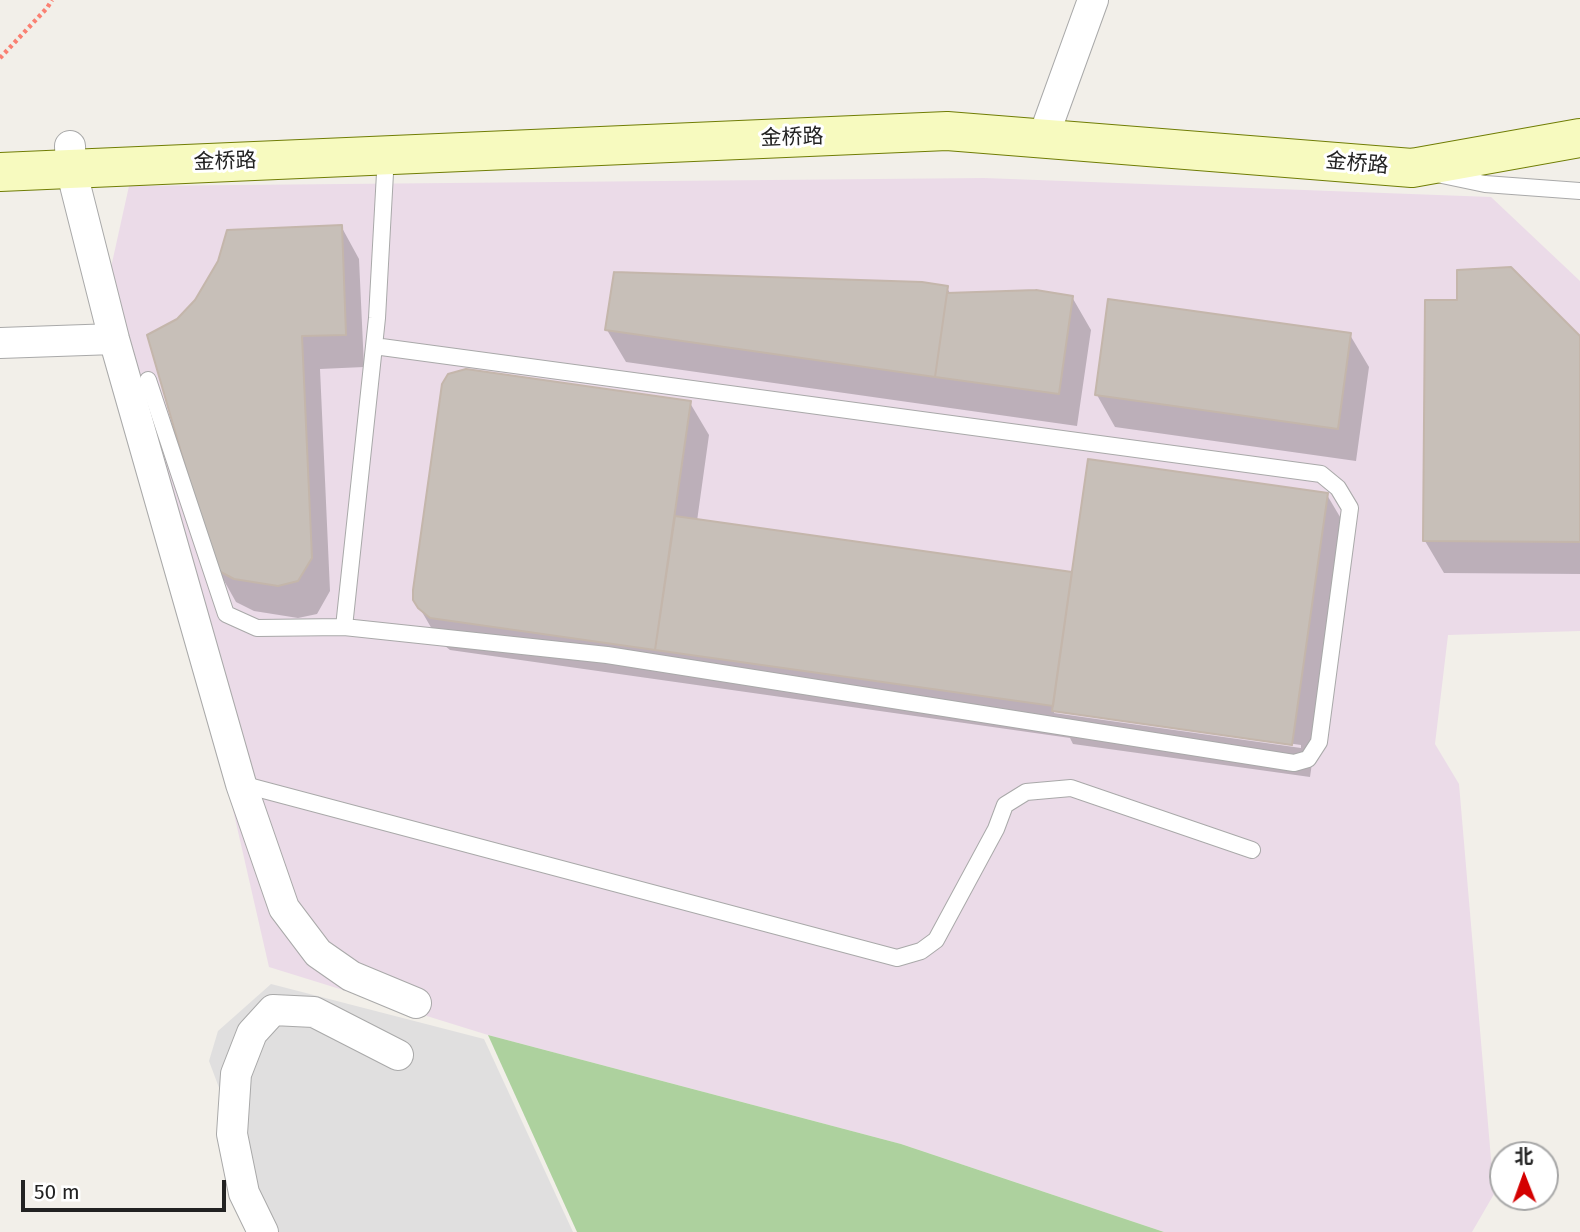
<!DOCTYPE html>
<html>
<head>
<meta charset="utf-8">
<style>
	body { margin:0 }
	#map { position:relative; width:1580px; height:1232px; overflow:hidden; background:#f2efe9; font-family:"Fira Sans","Noto Sans SC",sans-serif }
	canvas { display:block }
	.north { position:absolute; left:1489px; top:1141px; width:70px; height:70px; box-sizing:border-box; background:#fff; border:2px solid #a7a7a7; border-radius:50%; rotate:359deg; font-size:19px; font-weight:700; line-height:28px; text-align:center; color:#222 }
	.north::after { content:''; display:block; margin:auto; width:24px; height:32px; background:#d40000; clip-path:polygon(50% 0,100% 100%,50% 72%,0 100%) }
	.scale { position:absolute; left:21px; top:1180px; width:205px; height:32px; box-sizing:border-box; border:4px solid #222; border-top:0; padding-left:9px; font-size:21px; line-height:24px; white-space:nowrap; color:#222; -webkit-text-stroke:5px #fff; paint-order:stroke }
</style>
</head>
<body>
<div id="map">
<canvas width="1580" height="1232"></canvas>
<div class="north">北</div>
<div class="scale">50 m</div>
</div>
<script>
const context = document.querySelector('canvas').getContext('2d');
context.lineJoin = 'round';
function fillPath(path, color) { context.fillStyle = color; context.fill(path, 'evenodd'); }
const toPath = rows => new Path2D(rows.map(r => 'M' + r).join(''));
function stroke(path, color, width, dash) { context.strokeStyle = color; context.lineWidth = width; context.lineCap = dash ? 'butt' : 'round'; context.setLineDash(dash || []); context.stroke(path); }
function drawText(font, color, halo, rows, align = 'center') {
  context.font = font + ' "Fira Sans","Noto Sans SC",sans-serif'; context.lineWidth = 6; context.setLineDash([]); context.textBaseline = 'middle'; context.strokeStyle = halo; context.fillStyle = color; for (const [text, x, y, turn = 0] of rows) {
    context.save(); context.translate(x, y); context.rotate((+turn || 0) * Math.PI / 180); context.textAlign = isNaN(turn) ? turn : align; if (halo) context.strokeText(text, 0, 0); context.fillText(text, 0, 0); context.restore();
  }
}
const residential = toPath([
	[271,984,484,1039,573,1232,273,1232,209,1061,218,1031]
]);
const industrial = toPath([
	[984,178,1491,197,1580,281,1580,631,1448,635,1435,744,1459,784,1494,1194,1472,1232,1164,1232,901,1144,488,1035,269,967,110,272,129,186]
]);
const forest = toPath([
	[488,1035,901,1144,1164,1232,577,1232]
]);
const shadow = toPath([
	[341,226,359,259,364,367,320,369,330,591,317,614,298,618,254,611,236,602,217,568],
	[947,288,951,295,1072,297,1091,330,1077,426,626,362,607,330],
	[1350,335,1369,367,1356,461,1115,427,1097,395],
	[1580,339,1580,574,1444,573,1425,541],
	[690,403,709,435,697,521,1074,574,1327,495,1346,527,1310,777,1073,744,1070,738,450,650,439,641,415,600],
	[1054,710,1301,745,1301,748,1054,713]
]);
const building = toPath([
	[342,225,346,335,302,336,312,558,298,581,278,586,234,579,215,569,147,335,177,319,195,300,218,261,227,230,342,225],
	[1511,267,1580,336,1580,542,1423,541,1425,300,1457,300,1457,270,1511,267],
	[614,272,922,282,948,286,935,377,605,330,614,272],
	[1036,290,1073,296,1059,394,935,377,947,293,1036,290],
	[1108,299,1351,333,1338,429,1095,395,1108,299],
	[466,369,691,401,655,650,430,618,418,608,413,600,413,590,442,384,448,374,466,369],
	[1088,459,1328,493,1292,745,1052,711,1088,459],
	[675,516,1072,572,1053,706,655,650,675,516]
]);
const path = toPath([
	[0,58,47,8,52,0]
]);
const lane = toPath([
	[1442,175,1485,184,1580,191],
	[148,380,226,614,257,628,344,627,607,655,1294,763,1308,759,1319,742,1350,508,1338,488,1321,474,374,346],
	[344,627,377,318,386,155],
	[241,784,897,958,921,951,936,940,996,829,1005,805,1026,792,1071,788,1252,850]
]);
const street = toPath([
	[1043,138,1093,0],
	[70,146,71,169,114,339,241,784,284,908,318,953,351,976,416,1003],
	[0,343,114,339],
	[263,1232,244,1193,232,1134,236,1074,252,1033,273,1010,314,1012,398,1055]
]);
const secondary = toPath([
	[0,172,947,131,1412,168,1580,138]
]);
const streetNames = [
	["金桥路",792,138,-2],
	["金桥路",225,162,-2],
	["金桥路",1357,164,5]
];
fillPath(residential, '#e0dfdf');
fillPath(industrial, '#ebdbe8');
fillPath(forest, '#add19e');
fillPath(shadow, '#0003');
fillPath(building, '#c7bfb8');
stroke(building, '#c4b6ab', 2);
stroke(lane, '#a9a9a9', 18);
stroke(street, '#a9a9a9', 32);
stroke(secondary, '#707d05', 40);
stroke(path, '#fa8072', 4.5, [3.5, 3.5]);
stroke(lane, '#fff', 16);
stroke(street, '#fff', 30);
stroke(secondary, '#f7fabf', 38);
drawText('21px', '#222', '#fff', streetNames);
</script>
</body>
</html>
